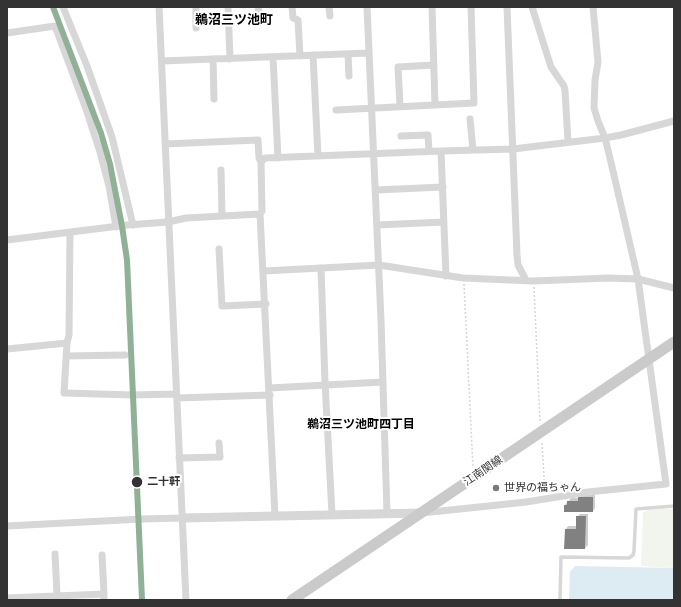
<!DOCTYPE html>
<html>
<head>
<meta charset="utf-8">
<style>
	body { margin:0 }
	#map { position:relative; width:681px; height:607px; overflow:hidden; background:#fff; font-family:Cabin,sans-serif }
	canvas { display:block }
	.frame { position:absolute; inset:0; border:8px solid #333; pointer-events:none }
</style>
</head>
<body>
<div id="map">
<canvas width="681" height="607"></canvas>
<div class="frame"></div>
</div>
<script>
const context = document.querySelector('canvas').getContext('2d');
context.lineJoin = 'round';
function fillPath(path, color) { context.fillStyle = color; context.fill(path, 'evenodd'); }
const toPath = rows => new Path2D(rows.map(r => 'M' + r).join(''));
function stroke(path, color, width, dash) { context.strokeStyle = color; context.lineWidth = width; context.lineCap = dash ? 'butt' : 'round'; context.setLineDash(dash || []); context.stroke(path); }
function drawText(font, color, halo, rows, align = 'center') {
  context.font = font + ' Cabin,"Noto Sans JP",sans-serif'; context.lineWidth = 4; context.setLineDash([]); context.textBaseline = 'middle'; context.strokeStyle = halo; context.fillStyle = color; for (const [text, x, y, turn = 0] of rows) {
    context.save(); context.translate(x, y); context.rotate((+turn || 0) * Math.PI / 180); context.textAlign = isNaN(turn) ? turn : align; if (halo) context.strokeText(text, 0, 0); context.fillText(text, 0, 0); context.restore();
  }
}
const green = toPath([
	[650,508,674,509,674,568,641,566,643,513]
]);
const water = toPath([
	[575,566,674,568,674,600,569,600,570,572]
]);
const shadow = toPath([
	[582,495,595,495,595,508,593,511,565,505,571,498,579,498],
	[580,514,588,514,588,545,585,548,565,548,566,529,568,526,577,526,577,517]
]);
const building = toPath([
	[578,497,593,497,593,512,564,512,564,505,567,505,567,501,578,501],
	[576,516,586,516,585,549,564,549,565,529,576,529]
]);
const path = toPath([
	[464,284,473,468],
	[534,287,540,421],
	[542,443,545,493]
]);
const service = toPath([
	[560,600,561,557,629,558,633,555,634,551,636,509,674,506]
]);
const minor = toPath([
	[63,7,87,66,112,137,133,225],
	[159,7,186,600],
	[196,7,196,28],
	[228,7,230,59],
	[258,7,259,13],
	[292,7,293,18,298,20,300,56],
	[329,7,330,16],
	[367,7,381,320,387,513],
	[432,7,435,105],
	[507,7,517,255,518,265,526,280],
	[532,7,551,67,564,86,565,91,568,142],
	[7,33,55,26,86,109,100,152,109,186,116,227],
	[348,54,349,76],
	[313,55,318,156],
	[273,57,278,158],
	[213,59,214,99],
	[162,61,369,53],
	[400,106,398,67,434,65],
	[336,110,474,103,471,7],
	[470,119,473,150],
	[401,136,428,135,429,151],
	[165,144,258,140,259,158,261,162],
	[441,151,446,276],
	[221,170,222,216],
	[376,190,443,187],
	[377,225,444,222],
	[70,233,69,335,67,343,64,393,133,395,176,394],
	[7,240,127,225,168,222,186,218,260,214],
	[219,249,222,306,266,304],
	[321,268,325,382,332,514],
	[264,271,379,265,463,278,533,281,609,278,638,279,674,288],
	[7,349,67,343],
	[66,356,125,355],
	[269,388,383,382],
	[177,398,270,395],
	[179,458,220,457,219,443],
	[422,513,526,502,588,492,666,484,638,279,610,158,605,138,598,121,594,108,595,80,598,62,593,7],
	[275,516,260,214,262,211,261,162,265,158,441,151,513,149,605,138,621,135,674,121],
	[7,526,142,519,182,518],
	[55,554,57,595],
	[102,555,104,594],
	[7,598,104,594,104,600]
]);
const tertiary = toPath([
	[182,518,422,513]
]);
const primary = toPath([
	[292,600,674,342]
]);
const rail1 = toPath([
	[53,7,101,133,110,164,122,226,127,260,142,600]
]);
const markers = [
	[137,482,6,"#333"],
	[496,488,4,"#7a7a7a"]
];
const streetNames = [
	["江南関線",483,471,-34]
];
const stopNames = [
	["二十軒",147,482]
];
const poiNames = [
	["世界の福ちゃん",504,488]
];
const neighbourhoodNames = [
	["鵜沼三ツ池町四丁目",361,424]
];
const quarterNames = [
	["鵜沼三ツ池町",234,20]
];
fillPath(green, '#f1f5ed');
fillPath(water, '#ddebf3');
fillPath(shadow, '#0003');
fillPath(building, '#818181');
stroke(path, '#d6d6d6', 1.5, [2, 2]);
stroke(service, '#d7d7d7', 3.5);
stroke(minor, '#d7d7d7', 7);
stroke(tertiary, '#d7d7d7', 9);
stroke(primary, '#cacaca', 11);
stroke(rail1, '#91b196', 6);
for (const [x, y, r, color] of markers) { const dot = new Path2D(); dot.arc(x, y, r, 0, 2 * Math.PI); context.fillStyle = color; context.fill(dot); stroke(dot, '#fff', 1.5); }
drawText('11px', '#333', '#fff', streetNames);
drawText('bold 11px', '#333', '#fff', stopNames, 'left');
drawText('11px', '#333', '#fff', poiNames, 'left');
drawText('bold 12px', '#000', '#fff', neighbourhoodNames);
drawText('bold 13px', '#000', '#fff', quarterNames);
</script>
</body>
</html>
